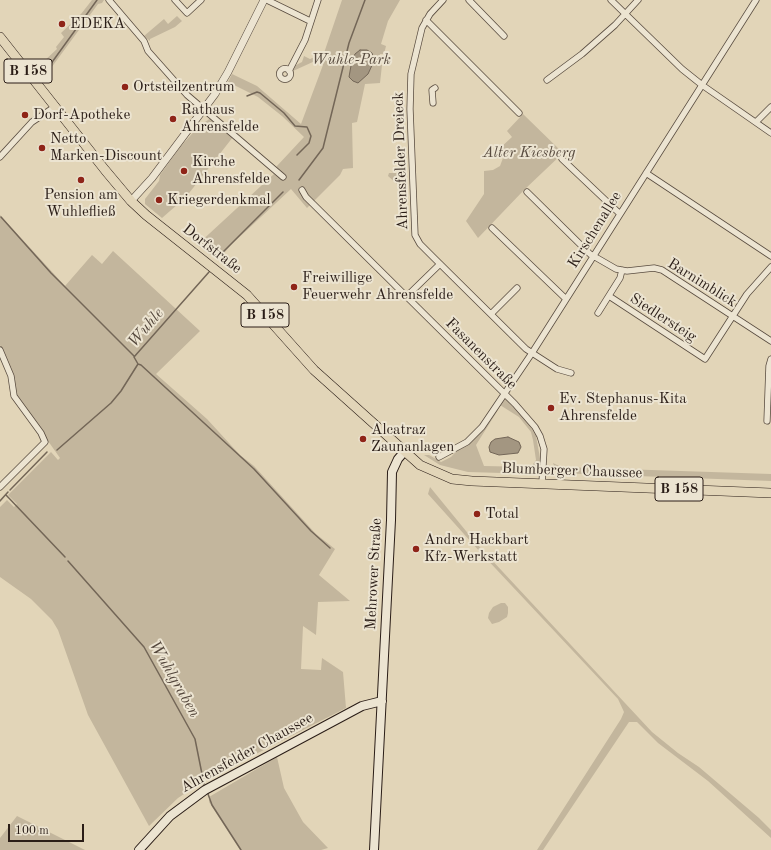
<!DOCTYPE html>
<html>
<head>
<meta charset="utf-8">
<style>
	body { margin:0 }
	#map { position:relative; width:771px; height:850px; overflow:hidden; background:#e2d5b8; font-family:"Old Standard TT",serif }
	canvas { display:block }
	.scale { position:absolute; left:8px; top:824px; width:76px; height:18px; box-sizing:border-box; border:2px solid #2a1d17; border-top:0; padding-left:5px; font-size:12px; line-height:14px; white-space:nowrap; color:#2a1d17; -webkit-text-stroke:3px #ece4d1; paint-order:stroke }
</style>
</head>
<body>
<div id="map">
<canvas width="771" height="850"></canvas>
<div class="scale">100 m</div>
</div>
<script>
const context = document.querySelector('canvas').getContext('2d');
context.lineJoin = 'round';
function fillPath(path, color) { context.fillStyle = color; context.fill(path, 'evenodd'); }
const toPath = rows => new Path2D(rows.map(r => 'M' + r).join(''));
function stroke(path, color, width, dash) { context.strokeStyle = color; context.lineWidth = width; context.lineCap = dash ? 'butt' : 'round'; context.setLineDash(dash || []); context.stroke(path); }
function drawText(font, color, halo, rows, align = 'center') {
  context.font = font + ' "Old Standard TT",serif'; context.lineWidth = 4; context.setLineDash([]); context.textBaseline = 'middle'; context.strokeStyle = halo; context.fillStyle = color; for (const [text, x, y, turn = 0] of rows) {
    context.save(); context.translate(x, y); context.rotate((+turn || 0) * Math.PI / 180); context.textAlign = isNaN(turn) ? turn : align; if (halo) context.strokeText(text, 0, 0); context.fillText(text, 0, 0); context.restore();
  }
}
const green = toPath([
	[92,0,104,0,102,3,98,4,43,79,35,69,40,60,42,63,57,49,56,47,64,37,61,33,81,14],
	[342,0,400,0,388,21,381,44,386,46,384,54,380,54,378,64,382,65,380,83,365,84,357,122,352,123,353,168,343,169,340,175,307,208,291,189,232,244,218,260,197,245,274,174,281,179,285,175,276,167,304,137,282,116,258,97,228,82,232,74,257,86,301,124,323,65,315,61,293,71,294,66,302,62,304,56,310,59,324,53],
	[177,16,182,21,175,27,150,39,150,41,144,36,164,19,168,24],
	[523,114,563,153,524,190,478,238,466,221,484,194,484,171,493,170,500,166,503,158,499,149,512,137,507,131],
	[211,118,233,137,186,197,162,218,145,204,145,199,159,181,160,175,181,146,199,126],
	[389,173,407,173,407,193,388,176],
	[0,215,65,286,92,255,102,264,113,251,200,331,156,374,207,419,240,455,254,466,316,534,335,549,319,575,350,601,318,602,316,635,303,626,301,669,321,670,322,658,343,672,346,708,207,779,178,798,149,826,88,715,58,630,52,620,31,599,0,577,0,507,7,500,14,507,17,504,8,495,51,452,58,460,60,458,15,394,13,376,0,345],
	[506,399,528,423,536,436,540,458,537,474,468,472,440,465,424,455,429,455,441,462,451,457,496,409,498,410,476,445,484,466,531,467,536,460,533,440,531,432,519,417,500,405,502,400],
	[553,463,561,467,771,474,771,481,557,473],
	[430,487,475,542,652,732,678,753,699,767,759,818,771,830,771,838,708,781,658,743,637,722,629,722,543,850,537,850,621,719,624,712,618,699,481,553,428,494],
	[501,603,505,603,508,607,508,613,507,617,499,622,492,624,488,618,489,613,493,607],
	[277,757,284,788,303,822,328,848,321,850,240,850,209,802,209,797],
	[17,816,85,850,0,850,0,838]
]);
const water = toPath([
	[360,50,367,50,372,53,374,61,368,74,358,83,353,81,349,77,352,60,355,54,360,50],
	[508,437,519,442,521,447,518,453,499,455,490,452,489,447,491,442,495,439,508,437]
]);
const stream = toPath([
	[48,71,50,65,97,0],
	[247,96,257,92,260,93,284,113,295,126,307,127,311,136,309,143,297,155],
	[299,180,323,148,349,43,365,0],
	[1,217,51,273,134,356],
	[217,258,283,192],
	[138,364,141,365,254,469,311,531,330,548],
	[57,450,111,403,121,391,138,364,134,357,209,272],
	[10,490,47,452],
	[6,495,65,557],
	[0,501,8,492],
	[68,561,144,647,195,739,204,784],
	[208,794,212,805,241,850]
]);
const minor = toPath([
	[109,0,144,41,148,51,187,95,283,177],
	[175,0,187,13,201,0],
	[267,0,310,21],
	[443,0,430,14,422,28,411,74,410,109,415,235,420,244,434,258,526,349,557,369,571,373],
	[469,0,504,36],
	[611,0,682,69,702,85,771,133],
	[426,20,519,113],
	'279.5 74a5.5 5.5 0 1 1 11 0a5.5 5.5 0 1 1-11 0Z',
	[289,71,305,40,318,0],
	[547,80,582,54,615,25,638,0],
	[433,103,432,90,435,88],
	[756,122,771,107],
	[0,157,32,122,56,106],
	[562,159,619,213],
	[646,173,771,256],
	[302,190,306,197,515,404,535,427,540,436,544,449,542,483],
	[527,192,590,254,616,269,627,271,654,268,662,270,771,341],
	[492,228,566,299],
	[609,296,705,359,747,294,771,267],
	[406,297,440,264],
	[598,313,620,278,622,270],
	[491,314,517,288],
	[0,350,11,376,14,396,41,433,45,442,0,487],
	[767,421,769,366,771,359],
	[439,457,467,442,482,427,532,353,756,0]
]);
const tertiary = toPath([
	[131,201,152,178,215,94,228,72,264,0]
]);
const secondary = toPath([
	[139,850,170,816,205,790,362,706,382,701],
	[374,850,391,520,392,472,398,459,404,452]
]);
const primary = toPath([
	[0,37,105,170,131,201,146,215,247,295,314,370,420,465,452,479,472,481,771,493]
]);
const markers = [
	[62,24,4,"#8f2418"],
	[125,87,4,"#8f2418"],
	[25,115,4,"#8f2418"],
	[173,119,4,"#8f2418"],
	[42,148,4,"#8f2418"],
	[184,171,4,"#8f2418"],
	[81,180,4,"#8f2418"],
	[159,200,4,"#8f2418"],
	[294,287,4,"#8f2418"],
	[551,408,4,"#8f2418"],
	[363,439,4,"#8f2418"],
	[477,514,4,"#8f2418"],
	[416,549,4,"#8f2418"]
];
const shields = [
	[28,71,48],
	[265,315,48],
	[679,489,48]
];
const shieldNames = [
	["B 158",28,71],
	["B 158",265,315],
	["B 158",679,489]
];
const poiNames = [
	["EDEKA",70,24],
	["Ortsteilzentrum",133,87],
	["Rathaus",181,110],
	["Ahrensfelde",181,127],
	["Dorf-Apotheke",33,115],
	["Netto",50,139],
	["Marken-Discount",50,156],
	["Kirche",192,162],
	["Ahrensfelde",192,179],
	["Pension am",81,195,"center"],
	["Wuhlefließ",81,212,"center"],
	["Kriegerdenkmal",167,200],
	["Freiwillige",302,278],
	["Feuerwehr Ahrensfelde",302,295],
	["Ev. Stephanus-Kita",559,399],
	["Ahrensfelde",559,416],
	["Alcatraz",371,430],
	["Zaunanlagen",371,447],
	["Total",485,514],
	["Andre Hackbart",424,540],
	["Kfz-Werkstatt",424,557]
];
const parkNames = [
	["Wuhle-Park",351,60],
	["Alter Kiesberg",529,153]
];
const streetNames = [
	["Ahrensfelder Dreieck",401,161,-92],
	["Kirschenallee",595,230,-58],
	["Dorfstraße",212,249,38],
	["Barnimblick",702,283,32],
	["Siedlersteig",663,318,33],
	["Fasanenstraße",481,354,45],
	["Blumberger Chaussee",572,471,2],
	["Mehrower Straße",374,574,-87],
	["Ahrensfelder Chaussee",247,753,-29]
];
const waterNames = [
	["Wuhle",146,328,-50],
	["Wuhlgraben",174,679,60]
];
fillPath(green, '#c3b69d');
fillPath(water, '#a39681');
stroke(water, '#736657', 1);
stroke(stream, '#736657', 1.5);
stroke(minor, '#584b3f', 7);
stroke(tertiary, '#584b3f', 8);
stroke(secondary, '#2a1d17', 10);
stroke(primary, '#2a1d17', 10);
stroke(minor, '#ece4d1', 5.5);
stroke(tertiary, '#ece4d1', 7);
stroke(secondary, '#ece4d1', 8);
stroke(primary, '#e2d5b8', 9);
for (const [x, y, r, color] of markers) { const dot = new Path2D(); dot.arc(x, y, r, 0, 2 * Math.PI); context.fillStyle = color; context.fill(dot); stroke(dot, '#ece4d1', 1.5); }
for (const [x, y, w] of shields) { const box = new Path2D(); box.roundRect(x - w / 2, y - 12, w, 24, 3); context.fillStyle = '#ece4d1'; context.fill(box); stroke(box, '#2a1d17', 1); }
drawText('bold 14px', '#2a1d17', null, shieldNames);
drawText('15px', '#2a1d17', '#ece4d1', poiNames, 'left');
drawText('italic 15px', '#584b3f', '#ece4d1', parkNames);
drawText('15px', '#2a1d17', '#ece4d1', streetNames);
drawText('italic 16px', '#54473c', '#ece4d1', waterNames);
</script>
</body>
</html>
